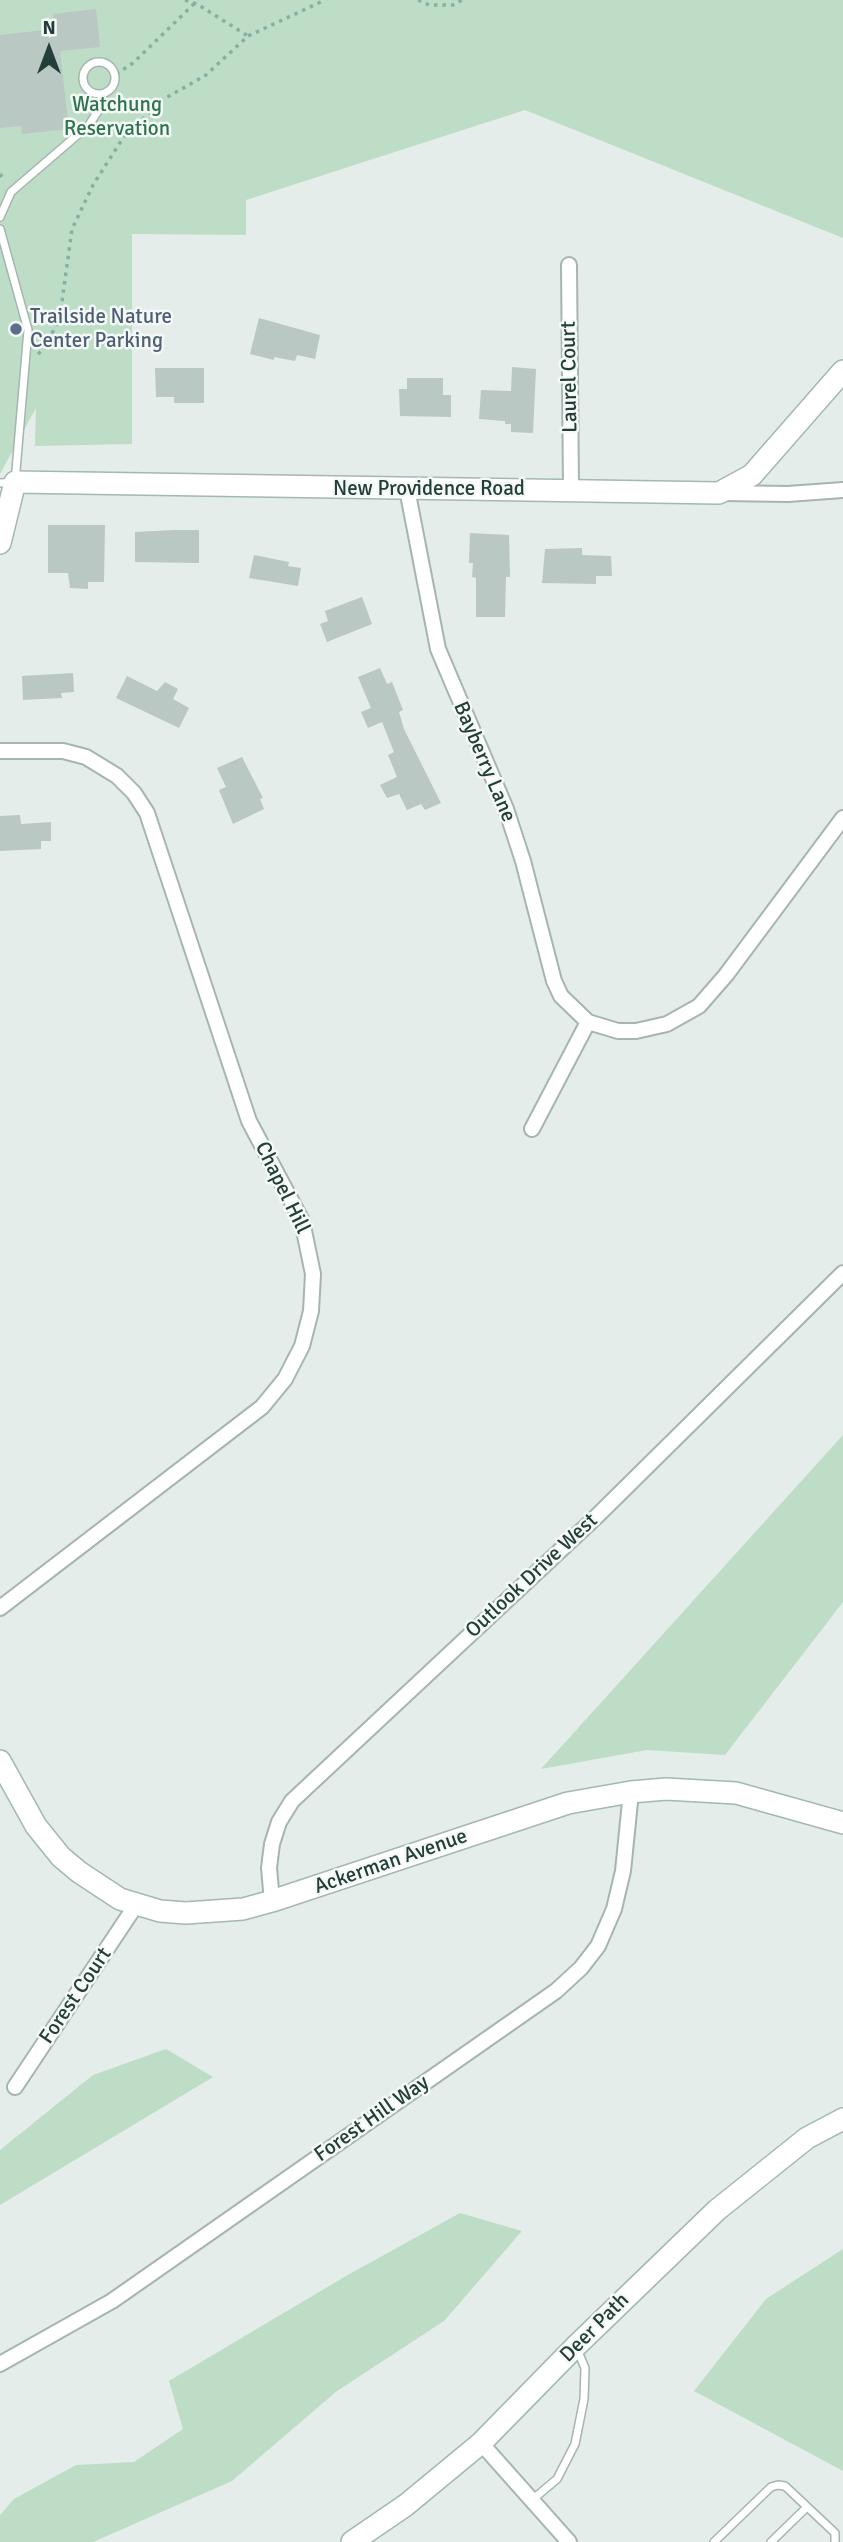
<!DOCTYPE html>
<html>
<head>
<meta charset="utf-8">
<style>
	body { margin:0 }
	#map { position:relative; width:843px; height:2542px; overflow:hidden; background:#e4ede9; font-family:Signika,sans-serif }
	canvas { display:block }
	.north { position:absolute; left:14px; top:14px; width:70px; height:70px; -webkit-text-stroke:5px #f4f9f7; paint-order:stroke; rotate:0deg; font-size:19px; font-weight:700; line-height:28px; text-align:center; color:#233e38 }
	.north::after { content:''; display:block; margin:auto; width:24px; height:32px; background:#233e38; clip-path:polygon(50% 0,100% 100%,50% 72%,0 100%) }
</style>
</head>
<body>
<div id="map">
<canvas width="843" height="2542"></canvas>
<div class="north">N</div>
</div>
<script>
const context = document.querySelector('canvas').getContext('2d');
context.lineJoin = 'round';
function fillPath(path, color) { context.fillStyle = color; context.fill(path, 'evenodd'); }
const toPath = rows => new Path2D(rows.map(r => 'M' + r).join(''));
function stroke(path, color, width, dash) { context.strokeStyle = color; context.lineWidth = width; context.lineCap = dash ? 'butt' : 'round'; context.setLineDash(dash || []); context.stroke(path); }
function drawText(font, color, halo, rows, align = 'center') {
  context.font = font + ' Signika,sans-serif'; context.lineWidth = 5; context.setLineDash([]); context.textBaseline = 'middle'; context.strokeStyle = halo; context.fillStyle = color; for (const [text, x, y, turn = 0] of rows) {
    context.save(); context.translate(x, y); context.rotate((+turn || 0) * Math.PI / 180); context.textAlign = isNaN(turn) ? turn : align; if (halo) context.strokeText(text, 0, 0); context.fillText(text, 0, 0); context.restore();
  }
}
const green = toPath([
	[0,0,843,0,843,238,525,110,246,200,246,235,132,234,132,444,35,446,36,408,0,474],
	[843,1435,843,1602,725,1755,647,1750,541,1769],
	[166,2049,213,2077,0,2205,0,2150,93,2075],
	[460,2213,522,2231,444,2321,337,2391,232,2481,93,2542,0,2542,0,2515,14,2499,76,2465,134,2462,183,2429,169,2381,346,2276],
	[843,2249,843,2471,694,2391,766,2299]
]);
const building = toPath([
	[96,9,100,47,60,51,69,129,22,134,21,126,0,128,0,35,54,29,53,14],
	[259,318,320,335,315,359,297,355,295,361,274,357,274,360,250,354],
	[512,367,536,369,533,433,511,432,511,424,505,424,505,421,479,419,481,390,511,391],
	[155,368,204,368,204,403,174,403,174,397,156,397],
	[407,378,443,378,443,395,451,395,451,417,400,416,399,389,407,389],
	[48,525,105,525,104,582,88,582,88,589,70,588,68,573,48,573],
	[174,530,199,530,199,563,135,562,135,532],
	[470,533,509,535,510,577,506,577,505,617,476,617,476,578,472,577,473,563,469,563],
	[582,548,582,555,611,556,612,576,596,576,596,584,542,583,545,549],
	[254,555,289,562,288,566,301,568,298,586,249,578],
	[362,597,372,624,327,642,320,624,328,621,325,611],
	[380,668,387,684,392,682,403,710,399,712,404,729,441,803,425,810,421,804,407,810,399,794,387,798,380,785,397,777,388,755,394,752,382,722,368,728,361,712,371,708,358,677],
	[73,673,74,692,61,693,62,698,23,700,22,676],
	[127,676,157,691,165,682,178,689,173,699,189,708,179,728,116,698],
	[242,757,263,798,260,799,264,809,233,824,219,790,226,787,217,768],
	[20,815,21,824,51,822,51,841,41,841,41,849,0,851,0,816]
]);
const path = toPath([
	[185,0,197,4,248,36],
	[418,0,429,5,453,5,462,0],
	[116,74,133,63,198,0],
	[0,174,5,181],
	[38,354,46,347,60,316,72,229,93,185,123,138,164,99,206,75,248,36,325,0]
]);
const lane = toPath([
	'83 78a16 16 0 1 1 32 0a16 16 0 1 1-32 0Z',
	[0,217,11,192,89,125,98,111,102,94],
	[0,229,28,330,15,482,0,483],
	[532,2500,557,2479,575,2444,584,2399,585,2368,577,2349],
	[714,2542,771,2487,778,2485,785,2486,835,2533,835,2542],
	[771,2542,807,2507]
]);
const street = toPath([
	[569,265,571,489],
	[407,489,438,649,506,809,523,861,554,981,561,996,588,1022,618,1031,636,1031,667,1024,699,1006,726,975,843,818],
	[722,493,788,494,843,490],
	[0,751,63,751,86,757,117,776,134,793,147,813,249,1121,302,1221,313,1274,311,1311,302,1346,285,1379,262,1407,0,1608],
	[532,1129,588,1022],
	[272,1901,269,1868,272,1844,279,1822,292,1801,596,1517,843,1273],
	[15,2087,136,1905],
	[0,2364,112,2301,556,1991,581,1968,598,1946,614,1909,623,1871,631,1792],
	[481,2443,569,2542]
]);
const secondary = toPath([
	[0,543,15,482,719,493,752,475,843,371],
	[0,1761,36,1826,61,1857,79,1872,120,1899,160,1911,186,1913,243,1909,272,1901,568,1803,631,1792,666,1789,736,1793,843,1823],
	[352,2542,406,2505,481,2443,576,2346,717,2210,807,2138,843,2119]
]);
const markers = [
	[16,329,7,"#5c6f8a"]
];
const parkNames = [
	["Watchung",117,105],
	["Reservation",117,129]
];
const serviceNames = [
	["Trailside Nature",30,317],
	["Center Parking",30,341]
];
const streetNames = [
	["Laurel Court",570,377,-91],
	["New Providence Road",429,489],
	["Bayberry Lane",484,762,67],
	["Chapel Hill",282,1188,64],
	["Outlook Drive West",532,1576,-43],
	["Ackerman Avenue",391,1862,-19],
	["Forest Court",76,1996,-56],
	["Forest Hill Way",372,2119,-35],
	["Deer Path",595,2328,-45]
];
fillPath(green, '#bdddc7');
fillPath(building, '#b9c8c2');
stroke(lane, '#a6b5b0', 10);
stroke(street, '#a6b5b0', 18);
stroke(secondary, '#a2b8b2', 24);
stroke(path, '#85b0a4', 3.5, [3.5, 5]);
stroke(lane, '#fff', 7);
stroke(street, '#fff', 14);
stroke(secondary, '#fff', 21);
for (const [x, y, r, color] of markers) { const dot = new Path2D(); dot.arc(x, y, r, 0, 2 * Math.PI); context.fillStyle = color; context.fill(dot); stroke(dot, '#f4f9f7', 2.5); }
drawText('21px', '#2e744d', '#f4f9f7', parkNames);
drawText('21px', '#4e5e75', '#f4f9f7', serviceNames, 'left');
drawText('21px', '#233e38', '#f4f9f7', streetNames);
</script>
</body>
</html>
